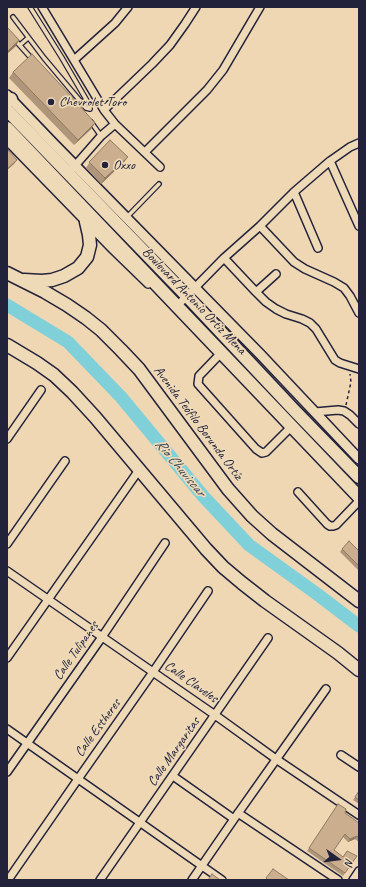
<!DOCTYPE html>
<html>
<head>
<meta charset="utf-8">
<style>
	body { margin:0 }
	#map { position:relative; width:366px; height:887px; overflow:hidden; background:#efd7b3; font-family:Caveat,sans-serif }
	canvas { display:block }
	.frame { position:absolute; inset:0; border:8px solid #22223b; pointer-events:none }
	.north { position:absolute; left:318px; top:839px; width:40px; height:40px; -webkit-text-stroke:3px #efdab8; paint-order:stroke; rotate:104deg; font-size:11px; font-weight:700; line-height:16px; text-align:center; color:#22223b }
	.north::after { content:''; display:block; margin:auto; width:14px; height:18px; background:#22223b; clip-path:polygon(50% 0,100% 100%,50% 72%,0 100%) }
</style>
</head>
<body>
<div id="map">
<canvas width="366" height="887"></canvas>
<div class="frame"></div>
<div class="north">N</div>
</div>
<script>
const context = document.querySelector('canvas').getContext('2d');
context.lineJoin = 'round';
const toPath = rows => new Path2D(rows.map(r => 'M' + r).join(''));
function stroke(path, color, width, dash) { context.strokeStyle = color; context.lineWidth = width; context.lineCap = dash ? 'butt' : 'round'; context.setLineDash(dash || []); context.stroke(path); }
function fillPath(path, color) { context.fillStyle = color; context.fill(path, 'evenodd'); }
function drawText(font, color, halo, rows, align = 'center') {
  context.font = font + ' Caveat,sans-serif'; context.lineWidth = 3.5; context.setLineDash([]); context.textBaseline = 'middle'; context.strokeStyle = halo; context.fillStyle = color; for (const [text, x, y, turn = 0] of rows) {
    context.save(); context.translate(x, y); context.rotate((+turn || 0) * Math.PI / 180); context.textAlign = isNaN(turn) ? turn : align; if (halo) context.strokeText(text, 0, 0); context.fillText(text, 0, 0); context.restore();
  }
}
const river = toPath([
	[7,305,68,342,121,397,203,496,249,545,317,594,359,626]
]);
const path = toPath([
	[346,405,351,382,350,374]
]);
const service = toPath([
	[13,17,44,58,86,108,90,109,90,106,62,58,30,7],
	[15,40,32,59],
	[20,45,28,38],
	[91,122,101,136],
	[127,217,159,184]
]);
const minor = toPath([
	[42,7,104,110,115,124,160,167],
	[74,60,115,23,128,7],
	[104,110,152,64,170,45,185,24,196,7],
	[7,141,113,250,148,284],
	[145,152,207,90,223,70,260,7],
	[330,161,359,226],
	[73,168,101,136,115,124],
	[294,192,318,248],
	[260,226,294,262,305,269,334,282,344,288,350,296,359,313],
	[224,258,256,292,266,302,276,309,286,314,302,319,310,323,316,329,335,360,340,363,359,369],
	[256,292,276,274],
	[175,306,177,306,224,258,260,226,294,192,330,161,350,147,359,143],
	[222,352,199,376,198,384,256,449,262,453,266,452,292,426],
	[315,412,338,410,344,411,350,415,359,424],
	[7,439,41,390],
	[298,492,327,524,330,526,333,526,336,525,359,501],
	[7,544,65,461],
	[7,571,215,715,276,759,359,815],
	[7,658,139,470],
	[7,729,222,880],
	[341,755,359,767],
	[7,772,102,637,165,543],
	[173,776,234,819],
	[238,813,338,880],
	[8,880,78,779,153,672,208,591],
	[100,880,268,638],
	[192,880,234,819,326,689],
	[353,880,359,871]
]);
const tertiary = toPath([
	[7,95,54,144,260,354,359,459]
]);
const primary = toPath([
	[7,102,11,99],
	[7,110,187,296,294,410,359,477],
	[7,128,359,497],
	[7,273,45,292,67,305,86,318,101,330,121,350,139,369,228,489,252,516,272,534,359,601],
	[24,280,42,281,52,280,64,276,78,268,87,257,90,245,89,235,86,222],
	[7,345,37,363,54,375,72,392,95,417,206,549,223,567,242,583,265,601,338,653,359,670]
]);
const wall = toPath([
	[13,72,95,123,91,129,74,145,9,78],
	[128,157,124,162,101,184,86,168,91,160],
	[342,549,359,551,359,571,340,552],
	[359,791,359,804,353,800],
	[338,804,345,813,359,823,359,842,355,839,348,842,343,837,334,850,343,857,357,856,343,876,307,851]
]);
const shadedWall = toPath([
	[19,40,16,46,7,54,8,51],
	[95,123,91,129,74,145,78,140],
	[128,157,124,162,101,184,105,178],
	[17,160,14,164,7,170,7,169],
	[357,836,355,839,348,842,350,839]
]);
const building = toPath([
	[7,27,19,40,8,51,7,50,7,27],
	[32,54,70,95,95,123,78,140,13,72,32,54],
	[110,140,128,157,105,178,89,162,91,160,110,140],
	[7,149,17,160,7,169,7,149],
	[349,541,359,551,359,566,342,549,349,541],
	[359,791,359,800,355,797,359,791],
	[338,804,346,809,345,813,359,823,359,838,357,836,350,839,345,834,334,850,343,857,347,851,357,856,345,873,309,848,338,804],
	[273,869,289,880,268,880,266,878,273,869],
	[212,874,220,880,208,880,212,874]
]);
const markers = [
	[51,102,4,"#22223b"],
	[105,165,4,"#22223b"]
];
const poiNames = [
	["Chevrolet Toro",59,102],
	["Oxxo",113,165]
];
const streetNames = [
	["Boulevard Antonio Ortiz Mena",194,301,46],
	["Avenida Teófilo Borunda Ortíz",198,423,53],
	["Calle Tulipanes",76,651,-55],
	["Calle Claveles",191,682,35],
	["Calle Estheres",98,728,-54],
	["Calle Margaritas",174,752,-55]
];
const waterNames = [
	["Rio Chuviscar",180,468,50]
];
stroke(river, '#80d0da', 13);
stroke(service, '#22223b', 6);
stroke(minor, '#22223b', 10);
stroke(tertiary, '#22223b', 12);
stroke(primary, '#22223b', 15);
stroke(path, '#22223b', 1.5, [3, 3]);
stroke(service, '#efdab8', 3.5);
stroke(minor, '#efdab8', 7);
stroke(tertiary, '#efdab8', 9);
stroke(primary, '#efdab8', 12);
fillPath(wall, '#af967a');
fillPath(shadedWall, '#8e7a63');
fillPath(building, '#cbae8e');
stroke(building, '#8e7a63', 1);
for (const [x, y, r, color] of markers) { const dot = new Path2D(); dot.arc(x, y, r, 0, 2 * Math.PI); context.fillStyle = color; context.fill(dot); stroke(dot, '#efdab8', 1.5); }
drawText('14px', '#22223b', '#efdab8', poiNames, 'left');
drawText('14px', '#22223b', '#efdab8', streetNames);
drawText('italic 15px', '#35455b', '#efdab8', waterNames);
</script>
</body>
</html>
